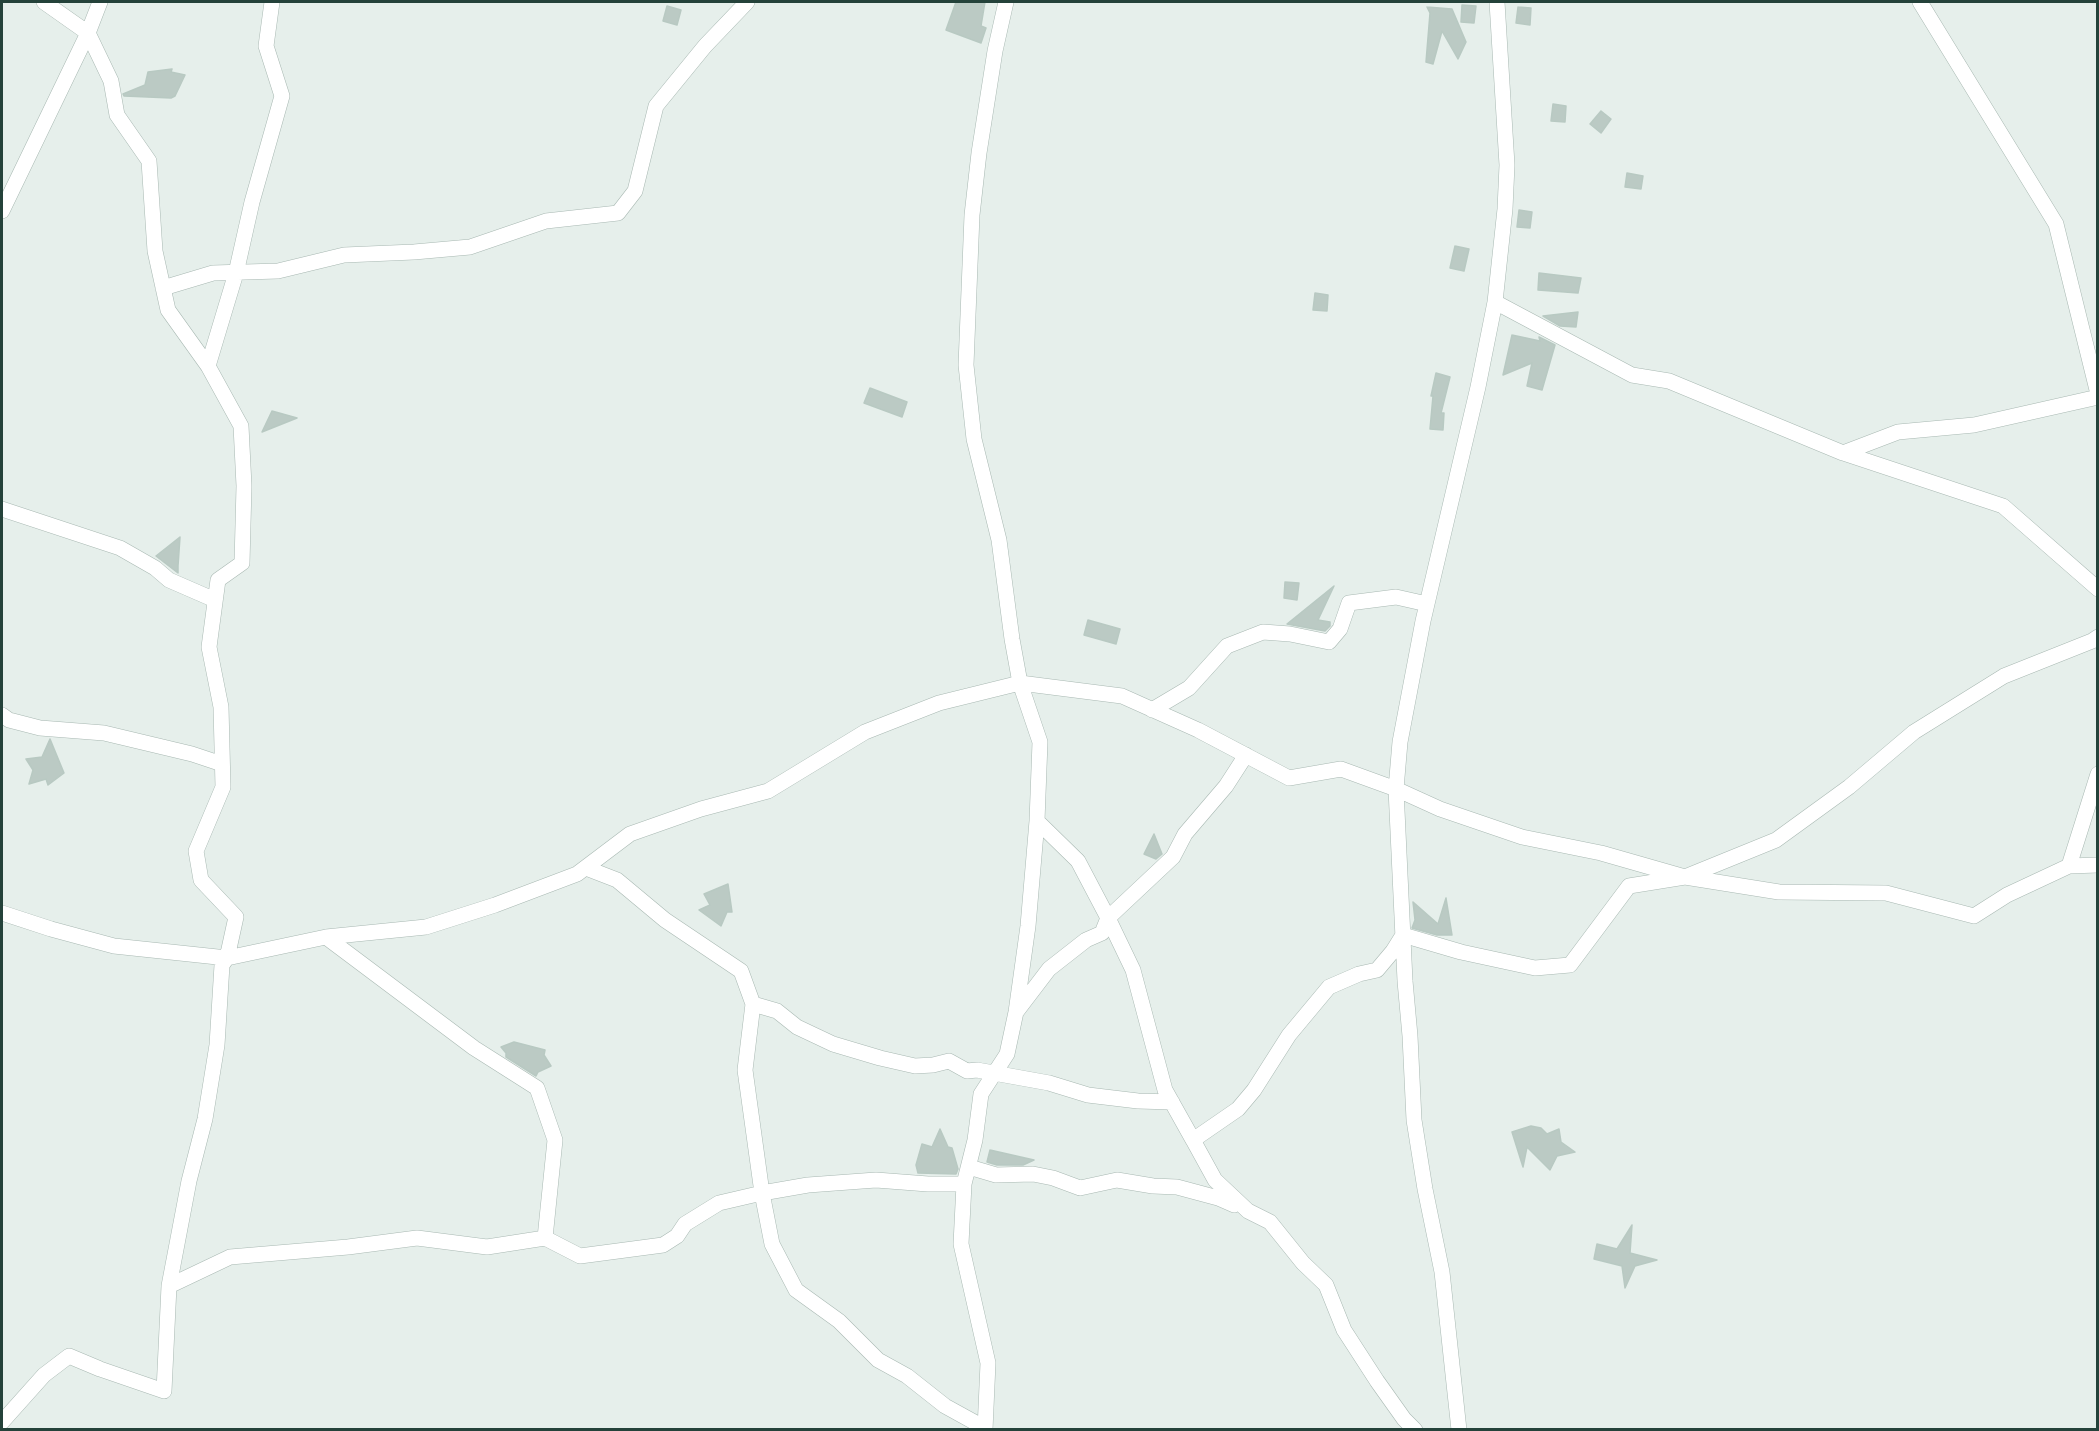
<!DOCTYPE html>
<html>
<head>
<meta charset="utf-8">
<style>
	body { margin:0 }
	#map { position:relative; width:2099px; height:1431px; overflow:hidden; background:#e6efeb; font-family:"Source Sans 3",sans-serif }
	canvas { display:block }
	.frame { position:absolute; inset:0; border:3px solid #24423a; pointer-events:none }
</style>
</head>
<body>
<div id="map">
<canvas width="2099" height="1431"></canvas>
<div class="frame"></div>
</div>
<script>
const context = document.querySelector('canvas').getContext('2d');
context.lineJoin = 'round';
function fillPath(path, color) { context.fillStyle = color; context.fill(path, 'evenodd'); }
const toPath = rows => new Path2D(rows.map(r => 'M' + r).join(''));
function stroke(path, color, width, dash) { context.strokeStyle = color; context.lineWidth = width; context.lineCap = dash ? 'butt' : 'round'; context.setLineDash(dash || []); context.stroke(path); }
const building = toPath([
	[956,2,985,2,981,26,986,28,981,43,946,30,956,2],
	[1462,5,1476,6,1474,23,1461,22,1462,5],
	[667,6,681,10,677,25,663,21,667,6],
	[1427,7,1452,9,1466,42,1458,59,1442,31,1433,64,1426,62,1430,13,1427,7],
	[1518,7,1531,8,1530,25,1516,23,1518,7],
	[172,69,171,72,185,75,175,96,171,98,124,96,123,94,145,85,148,72,172,69],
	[1553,104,1566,106,1565,122,1551,121,1553,104],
	[1601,111,1611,119,1601,133,1590,124,1601,111],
	[1627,173,1643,176,1641,189,1625,187,1627,173],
	[1519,210,1532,212,1530,228,1517,227,1519,210],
	[1455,246,1469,249,1464,271,1450,268,1455,246],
	[1539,273,1581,278,1578,293,1538,290,1539,273],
	[1315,293,1328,295,1327,311,1313,310,1315,293],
	[1578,312,1576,327,1560,326,1543,316,1578,312],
	[1512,335,1540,341,1539,337,1555,345,1542,390,1527,386,1532,363,1503,375,1512,335],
	[1436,373,1450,377,1441,413,1444,413,1443,430,1430,429,1433,396,1431,396,1436,373],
	[870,388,907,402,902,417,864,403,870,388],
	[272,411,297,418,262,432,272,411],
	[180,537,178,566,178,573,156,556,180,537],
	[1285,582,1299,583,1297,600,1284,598,1285,582],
	[1334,586,1318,620,1330,622,1330,626,1325,631,1287,624,1334,586],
	[1088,620,1120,629,1116,644,1084,635,1088,620],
	[50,739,64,773,48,785,46,779,29,784,33,770,26,759,42,757,50,739],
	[1154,834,1162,854,1156,859,1144,854,1154,834],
	[728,884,732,912,727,912,721,926,699,910,710,905,704,894,728,884],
	[1446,898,1452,935,1437,935,1412,928,1415,920,1413,902,1438,924,1446,898],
	[514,1042,545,1050,544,1055,551,1066,538,1072,536,1076,506,1057,506,1053,501,1047,514,1042],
	[1531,1126,1541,1128,1547,1134,1559,1129,1561,1142,1575,1152,1557,1156,1550,1170,1527,1147,1523,1167,1512,1132,1531,1126],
	[940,1129,948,1147,952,1148,958,1169,956,1174,918,1173,916,1165,922,1144,932,1147,940,1129],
	[990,1150,1034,1160,1023,1165,997,1165,987,1162,990,1150],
	[1632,1225,1630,1253,1657,1260,1635,1266,1625,1288,1622,1266,1594,1259,1597,1244,1617,1249,1632,1225]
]);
const street = toPath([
	[1920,2,2056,224,2098,394],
	[2,211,88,33,100,2],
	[163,288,213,273,278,271,344,255,414,252,470,247,546,221,618,213,635,191,656,106,705,46,747,2],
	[1495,302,1632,375,1669,381,1843,453,2003,506,2098,589],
	[208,366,236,273,252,202,282,96,266,46,272,2],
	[1843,453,1898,432,1974,425,2098,397],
	[2,509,120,548,155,568,169,580,215,600],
	[1152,710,1189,688,1227,646,1263,632,1290,634,1329,642,1340,629,1349,603,1396,597,1427,604],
	[2,715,9,720,40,728,104,733,192,754,222,764],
	[1037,821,1078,861,1108,918,1133,970,1165,1090,1193,1140],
	[2069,866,2098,774],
	[586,868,617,880,665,920,741,971,753,1004,745,1070,762,1193,808,1185,876,1180,928,1184,964,1184,975,1140,981,1094,1007,1054,1016,1012,1028,926,1037,821,1040,742,1020,683,1012,639,999,540,974,439,966,365,972,215,979,153,995,51,1006,2],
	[2,913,51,929,114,946,227,958,326,937,426,927,495,905,577,874,630,834,701,809,768,791,865,732,939,703,1020,683,1122,696,1198,730,1289,778,1341,769,1396,789,1440,809,1522,837,1601,853,1685,877,1779,892,1886,893,1974,916,2007,895,2069,866,2098,865],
	[753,1004,777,1011,797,1027,833,1044,880,1058,915,1066,933,1065,949,1061,967,1071,977,1070,1049,1083,1088,1095,1138,1101,1172,1102],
	[1017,1011,1049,969,1086,940,1102,933,1108,918,1173,857,1185,834,1226,786,1246,755],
	[969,1167,996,1175,1033,1174,1053,1178,1080,1188,1117,1180,1153,1186,1177,1187,1218,1198,1234,1205],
	[964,1184,961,1244,988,1363,985,1430],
	[545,1238,580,1256,663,1245,677,1236,685,1224,719,1203,762,1193,772,1244,796,1290,839,1321,878,1360,907,1376,945,1406,985,1428],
	[169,1286,230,1257,348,1247,417,1238,487,1247,545,1238,555,1140,537,1088,474,1048,326,937],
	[2,1422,44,1375,69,1356,100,1369,164,1391,169,1286,189,1181,205,1119,217,1045,222,965,227,958,236,917,201,880,196,851,223,787,221,707,209,647,218,580,242,563,244,486,241,426,208,366,168,310,155,251,149,161,117,115,111,81,88,33,44,2],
	[1415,1430,1404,1419,1377,1381,1344,1330,1326,1285,1303,1263,1270,1222,1248,1211,1215,1180,1193,1140,1238,1109,1254,1090,1289,1035,1329,987,1359,974,1377,970,1393,951,1403,935,1461,952,1535,968,1570,965,1629,886,1685,877,1776,840,1849,787,1914,732,2004,676,2092,641,2098,637],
	[1459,1430,1442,1272,1425,1189,1414,1120,1410,1036,1405,981,1396,789,1400,742,1423,621,1478,387,1495,302,1505,209,1507,165,1497,2]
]);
fillPath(building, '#bbcac4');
stroke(building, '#b8c9c2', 1.5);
stroke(street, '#a8b8b2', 16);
stroke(street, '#fff', 15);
</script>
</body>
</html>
